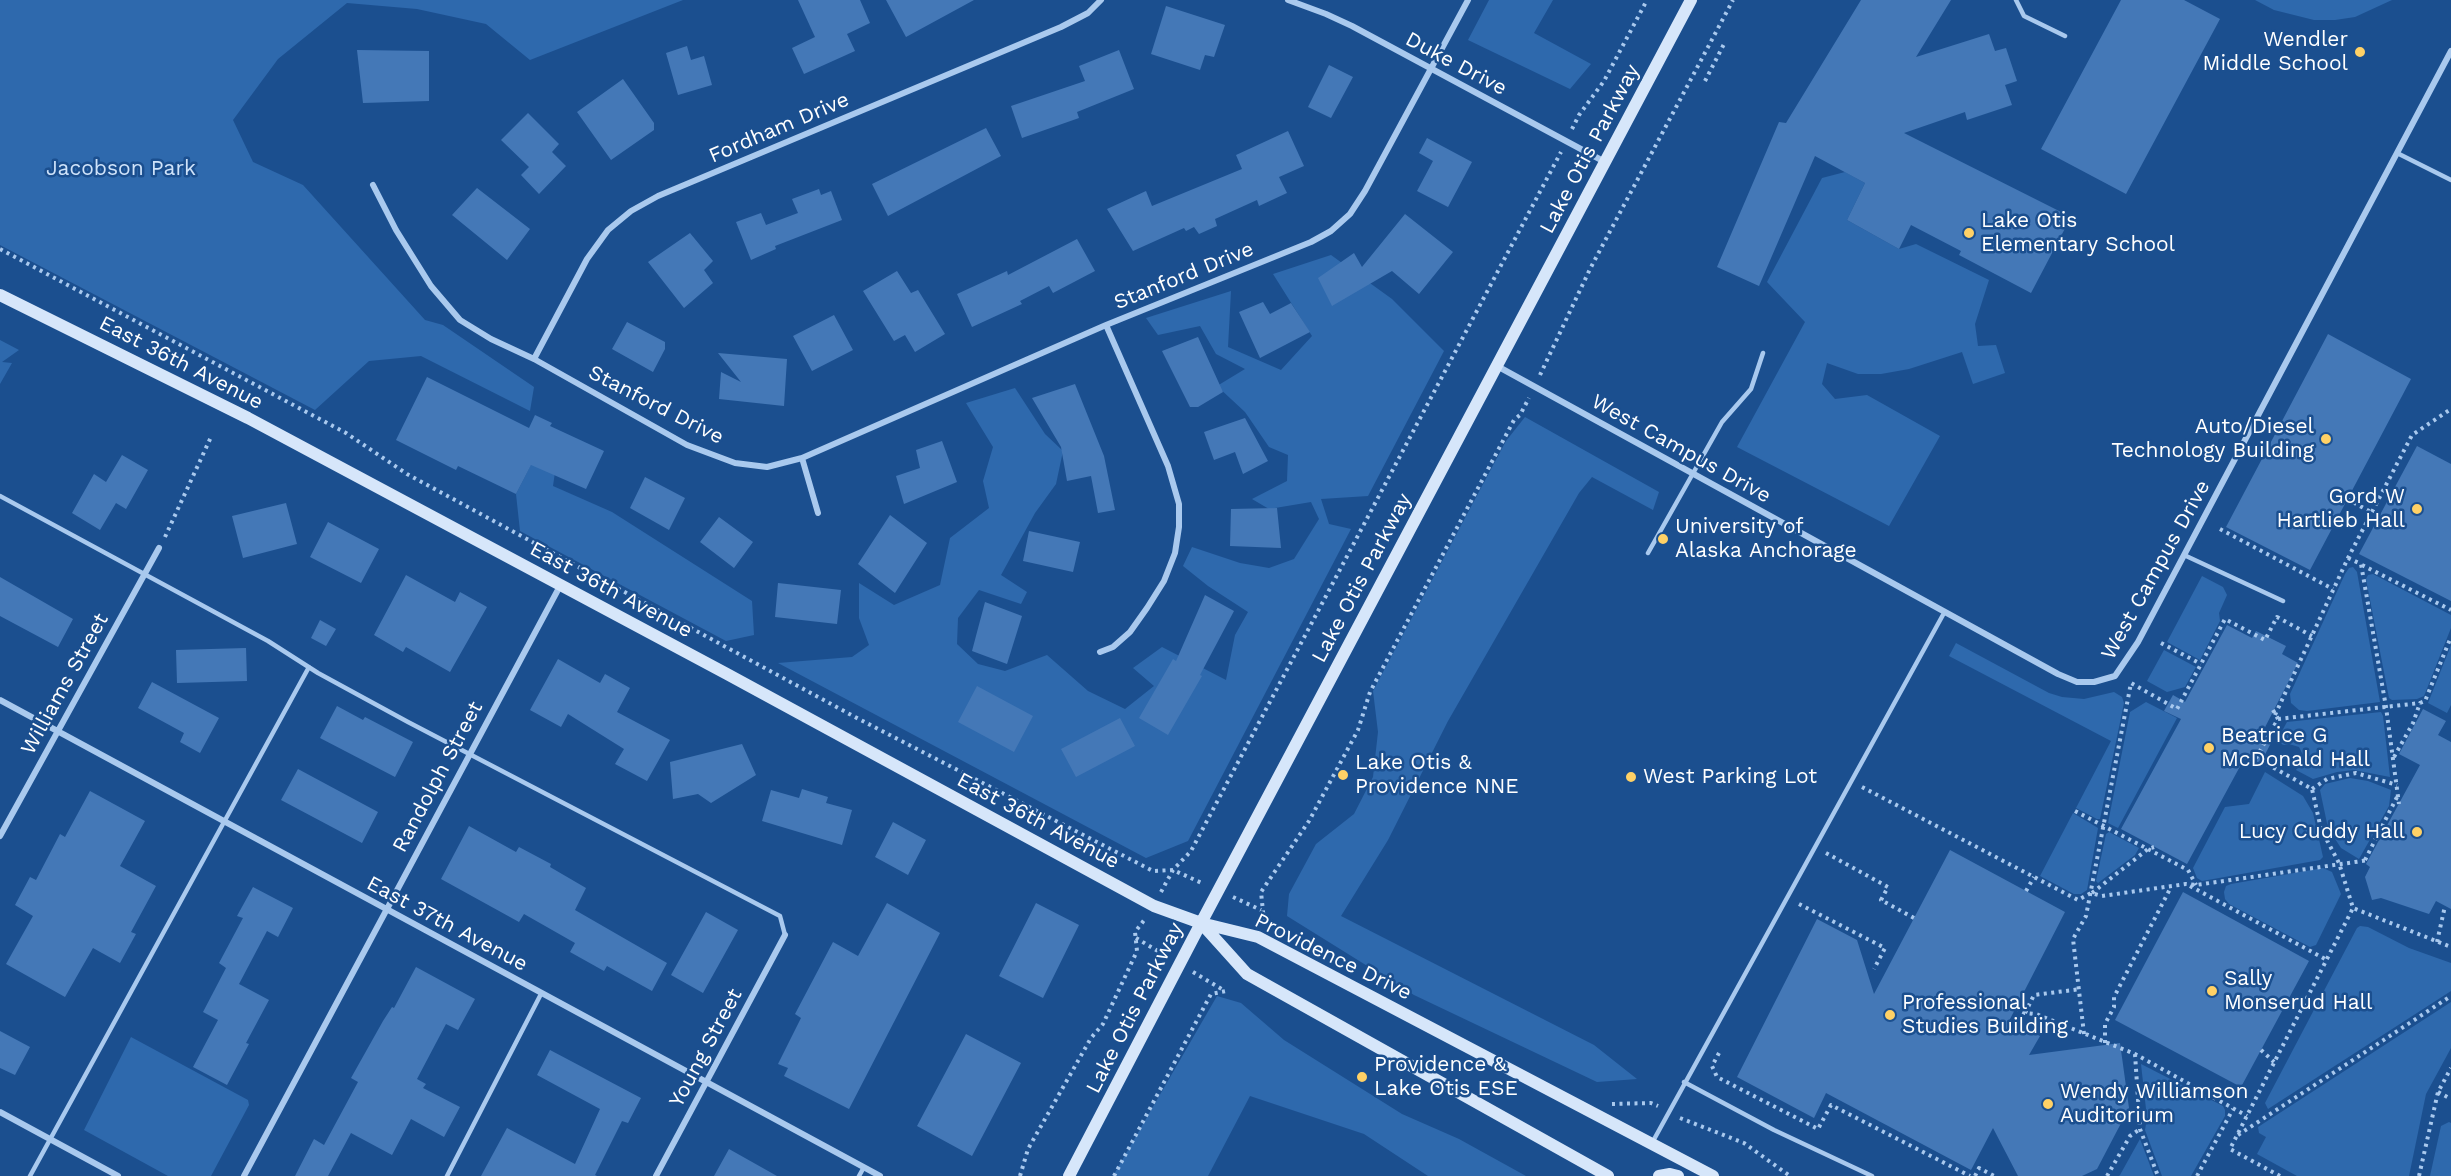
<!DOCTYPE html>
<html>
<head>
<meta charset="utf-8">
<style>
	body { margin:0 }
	canvas { display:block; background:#1b4f8f }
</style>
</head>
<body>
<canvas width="2451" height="1176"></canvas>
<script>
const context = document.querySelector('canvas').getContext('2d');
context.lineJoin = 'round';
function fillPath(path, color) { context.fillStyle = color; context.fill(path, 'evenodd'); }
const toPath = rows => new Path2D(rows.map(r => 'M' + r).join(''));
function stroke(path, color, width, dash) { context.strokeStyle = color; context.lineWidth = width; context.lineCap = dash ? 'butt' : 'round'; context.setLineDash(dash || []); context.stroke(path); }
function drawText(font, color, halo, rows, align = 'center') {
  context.font = font + ' "Work Sans",sans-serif'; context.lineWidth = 5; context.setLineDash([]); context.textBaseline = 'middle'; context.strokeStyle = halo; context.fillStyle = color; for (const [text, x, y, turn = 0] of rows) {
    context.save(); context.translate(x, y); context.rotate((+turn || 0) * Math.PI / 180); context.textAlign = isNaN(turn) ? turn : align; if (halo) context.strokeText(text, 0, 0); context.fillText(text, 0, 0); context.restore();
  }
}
const green = toPath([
	[0,0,683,0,530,60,486,24,417,9,347,3,278,59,233,120,253,162,303,185,425,320,443,325,534,387,530,411,421,356,369,361,315,410,0,245],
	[1489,0,1553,0,1534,33,1591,64,1570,89,1468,40],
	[2255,0,2392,0,2355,17,2335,20,2314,20,2274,10],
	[1845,172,1865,183,1847,220,1899,249,1916,244,1989,280,1975,324,1978,346,1996,345,2005,373,1973,384,1962,352,1909,369,1881,374,1858,374,1827,363,1822,384,1835,399,1867,395,1940,436,1889,526,1737,447,1805,322,1767,282,1822,178],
	[1331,255,1392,299,1444,351,1368,496,1321,499,1329,524,1351,529,1188,841,1146,858,778,663,852,657,869,645,859,618,859,583,894,605,940,585,950,538,989,508,983,481,993,447,966,403,1015,388,1045,434,1063,451,1056,484,1035,513,1001,575,1027,592,1021,604,979,590,958,618,957,644,978,664,1005,671,1047,655,1088,691,1125,709,1154,686,1133,668,1162,647,1226,680,1235,635,1248,612,1208,586,1183,566,1192,547,1240,563,1269,568,1294,559,1319,519,1311,502,1269,509,1252,499,1287,481,1288,455,1269,447,1245,412,1217,386,1245,369,1216,354,1200,326,1158,335,1146,318,1231,291,1228,347,1281,370,1312,336,1273,274],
	[0,340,19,350,2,362,12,363,0,384],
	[1525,417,1659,492,1653,510,1592,477,1579,493,1448,721,1388,840,1341,916,1594,1045,1637,1079,1597,1082,1414,995,1287,916,1289,894,1316,844,1354,814,1373,777,1378,732,1373,691,1506,441],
	[546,435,557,458,553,486,612,512,752,601,754,635,726,641,520,531,516,494],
	[2353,567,2357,572,2380,702,2307,711,2299,710,2291,703,2290,694,2345,574,2349,568],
	[2373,574,2451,615,2451,628,2424,696,2417,699,2392,700,2389,698,2366,579,2368,575],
	[2202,576,2223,587,2227,595,2219,613,2220,621,2200,660,2167,642],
	[1956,643,2049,693,2062,697,2084,699,2114,692,2122,697,2124,703,2100,819,2097,819,2076,808,2111,741,1949,656],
	[2451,645,2451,705,2447,713,2428,703],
	[2164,650,2196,667,2185,687,2167,692,2147,681],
	[2146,702,2177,718,2118,828,2108,823,2130,712],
	[2381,712,2383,716,2390,777,2354,770,2337,772,2313,779,2296,770,2303,760,2303,755,2299,747,2289,744,2284,745,2276,742,2287,722],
	[2265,772,2303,796,2313,813,2323,857,2320,860,2202,881,2197,878,2193,868,2225,807,2249,804],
	[2350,778,2368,781,2391,790,2389,806,2359,859,2341,848,2328,828,2320,790,2325,784],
	[2073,813,2098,828,2087,890,2081,894,2074,894,2040,876],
	[2109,832,2139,848,2135,855,2098,883,2096,881,2106,834],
	[2323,868,2332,872,2341,894,2316,945,2310,947,2229,904,2225,899,2224,892,2226,886,2231,884],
	[2360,926,2368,927,2409,948,2451,963,2451,991,2268,1109,2265,1103,2357,928],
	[1217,996,1241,1003,1284,1040,1402,1114,1459,1139,1526,1176,1428,1176,1364,1134,1250,1096,1208,1176,1113,1176],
	[2451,1002,2451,1048,2426,1094,2409,1176,2297,1176,2257,1154,2266,1137,2259,1133,2258,1127],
	[131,1037,248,1100,249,1105,211,1176,168,1176,84,1130],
	[2141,1064,2223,1106,2225,1110,2225,1116,2191,1176,2162,1176,2145,1130,2147,1118],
	[2449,1122,2451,1123,2451,1176,2430,1176,2441,1126],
	[2140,1139,2154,1176,2119,1176,2120,1175]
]);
const building = toPath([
	[798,0,860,0,870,23,847,34,855,51,804,74,792,48,815,37],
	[886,0,974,0,906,37],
	[1861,0,1951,0,1916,57,1989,34,1995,51,2006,48,2017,81,2005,85,2012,105,1967,120,1965,112,1904,133,2071,217,2031,293,1959,255,1961,251,1911,225,1899,249,1847,220,1865,183,1815,156,1759,286,1717,267,1779,122,1786,123],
	[2121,0,2184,0,2220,19,2126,194,2041,149],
	[1166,6,1225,25,1214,57,1205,55,1200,70,1151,54],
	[687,46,691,60,704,56,712,85,678,95,666,53],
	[357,50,429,51,429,101,363,103],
	[1119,50,1134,89,1077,112,1079,118,1022,138,1011,106,1085,81,1079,66],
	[1329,65,1353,77,1331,118,1308,107],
	[623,79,654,123,654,130,611,160,577,112],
	[528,113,559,144,552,152,566,166,539,194,521,175,529,167,501,140],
	[986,128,1001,156,888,216,872,184],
	[1288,131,1304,166,1279,177,1287,193,1259,206,1257,200,1215,219,1217,226,1199,234,1194,227,1186,231,1184,228,1133,251,1107,209,1146,191,1152,206,1242,169,1236,155],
	[1427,138,1472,162,1448,207,1417,191,1433,161,1419,153],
	[477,188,530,229,507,260,452,215],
	[819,189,821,195,831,191,842,220,775,246,776,249,751,260,736,222,761,213,766,225,798,213,792,199],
	[1405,214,1453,252,1419,294,1392,271,1332,306,1318,278,1354,253,1362,267],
	[690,233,713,261,704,270,713,283,684,308,648,262],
	[1077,239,1095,271,1053,293,1049,286,1020,301,1022,304,972,327,957,294,1007,271,1008,275],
	[897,271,911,293,918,290,945,334,915,352,905,335,894,341,863,291],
	[1263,302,1270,314,1291,303,1310,332,1260,358,1239,312],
	[834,315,853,350,812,371,793,336],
	[627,322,665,342,665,349,653,372,612,349],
	[2328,334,2411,379,2310,570,2226,527],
	[1198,337,1223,392,1198,407,1190,407,1162,351],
	[718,353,787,359,784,406,719,399,721,372,741,382],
	[427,377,529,428,535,415,552,423,550,426,604,451,586,489,531,465,516,494,458,466,456,470,396,440],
	[1075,384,1104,456,1115,510,1098,513,1091,476,1067,481,1061,447,1032,398],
	[1245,418,1268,461,1243,474,1235,452,1214,460,1204,432],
	[942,441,957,482,904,504,896,476,920,468,916,450],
	[2417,446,2451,464,2451,601,2359,554],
	[122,455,148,470,126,509,116,503,100,530,72,513,94,474,106,482],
	[645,477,685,498,669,530,630,508],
	[286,503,297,544,243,558,232,516],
	[1277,508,1281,548,1230,546,1231,509],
	[890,515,927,543,895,593,858,564],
	[719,517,753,542,734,568,700,542],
	[328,522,379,549,361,583,310,557],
	[1029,531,1080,542,1073,572,1023,561],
	[406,575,455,602,460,592,487,607,450,672,406,647,403,652,374,635],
	[0,577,73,619,58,647,0,616],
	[778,583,841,590,837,624,775,617],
	[1205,595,1234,611,1200,675,1202,676,1168,735,1139,718,1173,659,1176,661],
	[985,602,1022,616,1007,664,972,651],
	[320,620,336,629,326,646,311,638],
	[2227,625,2252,638,2256,631,2286,646,2282,654,2298,663,2260,737,2271,743,2259,766,2244,759,2187,864,2121,829,2181,719,2164,711,2173,695,2185,702],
	[246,648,247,681,177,683,176,650],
	[558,659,600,683,605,674,630,688,617,712,670,740,647,781,615,764,624,749,568,714,561,727,530,710],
	[152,682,219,718,200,753,180,742,184,733,138,708],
	[977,686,1033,716,1014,752,958,722],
	[337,706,363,720,365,717,413,742,395,777,320,738],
	[2423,709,2446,721,2438,735,2451,742,2451,909,2436,901,2429,914,2381,898,2372,900,2365,877,2370,867,2366,864,2420,765,2399,754],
	[1120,718,1135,746,1076,777,1061,749],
	[742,744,756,775,711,803,698,794,673,799,670,762],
	[298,769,378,812,362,843,281,800],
	[802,789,828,797,826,803,852,810,842,845,762,821,771,790,799,798],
	[90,791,145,821,120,866,156,886,131,932,136,934,120,963,93,948,65,997,6,964,33,916,15,905,30,877,36,880,60,834,65,837],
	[893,822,926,840,908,875,875,857],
	[469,826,516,852,519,847,551,864,550,867,586,888,575,910,667,963,652,991,607,966,604,971,570,952,575,943,524,914,519,922,441,879],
	[1950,850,2065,912,2009,1021,2040,1036,2029,1055,2120,1043,2129,1108,2097,1169,2082,1176,2018,1176,1993,1128,1971,1170,1826,1093,1814,1118,1737,1077,1817,919,1857,940,1874,994],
	[253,887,293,908,278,937,267,931,239,984,269,1000,246,1043,249,1044,227,1085,193,1067,218,1020,203,1012,226,968,219,963,243,918,237,916],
	[2183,892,2309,961,2241,1087,2115,1020],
	[887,903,940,933,849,1109,784,1076,788,1068,778,1064,801,1018,795,1014,833,942,858,956],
	[1036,903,1079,925,1043,998,999,976],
	[706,912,738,930,703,993,671,975],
	[416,967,475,999,458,1030,446,1024,417,1079,426,1084,423,1088,460,1107,444,1137,411,1119,392,1155,351,1133,328,1176,295,1176,314,1139,324,1145,358,1082,351,1078,383,1021,392,1007,394,1008],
	[0,1031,30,1047,15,1075,0,1068],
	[966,1034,1021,1063,972,1156,917,1126],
	[550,1050,641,1098,628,1123,622,1121,595,1175,597,1176,481,1176,507,1128,575,1164,600,1109,537,1075],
	[729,1149,777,1176,714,1176]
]);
const path = toPath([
	[1705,81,1724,44],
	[1572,129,1579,115,1604,81,1647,0],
	[0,249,346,433,407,474,855,717,1153,871,1173,870,1204,884],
	[1540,375,1590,269,1733,0],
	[2347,499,2371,512],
	[2220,529,2333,589],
	[165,537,211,437],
	[2348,558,2361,564,2386,707,2399,804],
	[2362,565,2451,610],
	[2161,643,2201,664],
	[2273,710,2278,719,2256,758,2312,789,2321,829,2339,863,2353,908,2451,947],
	[2275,715,2348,558,2412,435,2451,409],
	[2278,719,2420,703],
	[2394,757,2413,723,2420,703,2425,701,2451,637],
	[1862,787,2078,900,2091,893,2102,896,2186,884,2196,885,2369,860],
	[2312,789,2327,779,2356,773,2397,785],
	[2075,811,2188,870,2196,885],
	[1826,853,1888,887,1881,900,1914,918],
	[2365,860,2397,797],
	[2190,886,2327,960],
	[2026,891,2034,877],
	[1161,892,1173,870,1191,851,1561,152],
	[2092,893,2148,849,2154,847],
	[1233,897,1261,910],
	[1799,904,1885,948,1874,969],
	[1264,921,1261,892,1309,821,1358,730,1370,692,1514,420,1520,415,1529,398],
	[1136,938,1166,956],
	[2437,942,2445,906],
	[1193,972,1225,991],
	[2016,1008,2025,1013,2036,1014,2135,1054,2247,1116],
	[2025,1013,2034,995,2081,989],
	[2084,1034,2073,939,2086,916,2131,683,2177,709,2225,619,2265,640,2277,617,2312,636],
	[2105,1043,2105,1024,2114,1007,2114,997,2171,887],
	[2261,1050,2274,1062],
	[1719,1053,1712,1066,1717,1077,1818,1129,1831,1105,1970,1176],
	[2135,1054,2140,1129,2158,1176],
	[2438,1092,2451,1099],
	[1612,1104,1651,1103,1658,1106],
	[1680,1118,1744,1143,1790,1176],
	[2238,1135,2451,996],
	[1020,1176,1028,1149,1091,1038,1103,1024,1137,951,1135,932,1145,919],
	[1114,1176,1211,994,1226,991],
	[1975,1176,1979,1168,1994,1176],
	[2107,1176,2130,1136,2140,1129],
	[2197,1176,2233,1109],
	[2280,1176,2230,1149,2353,908],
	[2419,1176,2438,1092,2451,1068]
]);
const service = toPath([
	[2016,0,2024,16,2065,36],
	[2397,153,2451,180],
	[0,496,268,641,318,673,408,722,780,916,785,935],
	[1648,553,1722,422,1751,389,1763,353],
	[2184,555,2283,601],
	[1684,1082,1774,1130,1872,1176],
	[1652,1143,1944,613],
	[30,1176,309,667],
	[447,1176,541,994],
	[859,1176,864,1167]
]);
const minor = toPath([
	[1288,0,1326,14,1352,26,1605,162],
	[373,185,396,230,431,286,460,320,491,339,534,359,687,445,735,463,767,467,802,458,1106,325,1311,242,1331,231,1350,214,1365,191,1468,0],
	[534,359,587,259,608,230,631,211,658,196,1061,27,1088,13,1101,0],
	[1497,366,2058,674,2077,682,2094,682,2115,676,2138,642,2451,51],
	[802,458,818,513],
	[1100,652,1113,647,1130,632,1147,608,1164,581,1175,553,1179,527,1179,504,1168,466,1106,325],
	[0,700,880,1176],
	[0,836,159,548],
	[0,1112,118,1176],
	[244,1176,560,586],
	[656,1176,785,935]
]);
const secondary = toPath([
	[0,295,248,418,727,674,1154,906,1201,923,1258,937,1713,1176],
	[1202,924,1247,974,1608,1176],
	[1069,1176,1201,923,1691,0],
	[1659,1176,1670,1174,1678,1176]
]);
const markers = [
	[2360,52,6,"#ffd166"],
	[1969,233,6,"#ffd166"],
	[2326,439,6,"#ffd166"],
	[2417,509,6,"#ffd166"],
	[1663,539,6,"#ffd166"],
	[2209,748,6,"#ffd166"],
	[1343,775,6,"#ffd166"],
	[1631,777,6,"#ffd166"],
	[2417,832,6,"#ffd166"],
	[2212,991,6,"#ffd166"],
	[1890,1015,6,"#ffd166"],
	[1362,1077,6,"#ffd166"],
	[2048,1104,6,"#ffd166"]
];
const poiNames = [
	["Wendler",2348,40,"right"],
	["Middle School",2348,64,"right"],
	["Lake Otis",1981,221],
	["Elementary School",1981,245],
	["Auto/Diesel",2314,427,"right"],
	["Technology Building",2314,451,"right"],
	["Gord W",2405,497,"right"],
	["Hartlieb Hall",2405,521,"right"],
	["University of",1675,527],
	["Alaska Anchorage",1675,551],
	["Beatrice G",2221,736],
	["McDonald Hall",2221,760],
	["Lake Otis &",1355,763],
	["Providence NNE",1355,787],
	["West Parking Lot",1643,777],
	["Lucy Cuddy Hall",2405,832,"right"],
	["Sally",2224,979],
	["Monserud Hall",2224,1003],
	["Professional",1902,1003],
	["Studies Building",1902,1027],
	["Providence &",1374,1065],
	["Lake Otis ESE",1374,1089],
	["Wendy Williamson",2060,1092],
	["Auditorium",2060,1116]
];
const streetNames = [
	["Duke Drive",1456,64,28],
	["Fordham Drive",779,128,-23],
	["Lake Otis Parkway",1590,149,-62],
	["Stanford Drive",1184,276,-22],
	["East 36th Avenue",181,363,27],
	["Stanford Drive",656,405,27],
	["West Campus Drive",1681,449,29],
	["West Campus Drive",2156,570,-61],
	["Lake Otis Parkway",1362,578,-62],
	["East 36th Avenue",611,590,28],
	["Williams Street",65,684,-61],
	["Randolph Street",438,777,-62],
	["East 36th Avenue",1038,821,28],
	["East 37th Avenue",447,924,28],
	["Providence Drive",1333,957,26],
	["Lake Otis Parkway",1135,1008,-63],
	["Young Street",706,1048,-62]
];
const parkNames = [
	["Jacobson Park",121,169]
];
fillPath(green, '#2e69ad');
fillPath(building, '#4478b7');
stroke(path, '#a9c9ee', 4, [3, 4.5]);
stroke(service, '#a9c9ee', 4.5);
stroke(minor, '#a9c9ee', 6);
stroke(secondary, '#d6e6fa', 12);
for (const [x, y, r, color] of markers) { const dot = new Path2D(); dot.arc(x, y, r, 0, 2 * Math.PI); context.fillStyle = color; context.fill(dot); stroke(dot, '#1b4f8f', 2); }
drawText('21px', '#fff', '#1b4f8f', poiNames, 'left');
drawText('21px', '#fff', '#1b4f8f', streetNames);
drawText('21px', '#cfe3fa', '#1b4f8f', parkNames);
</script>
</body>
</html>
